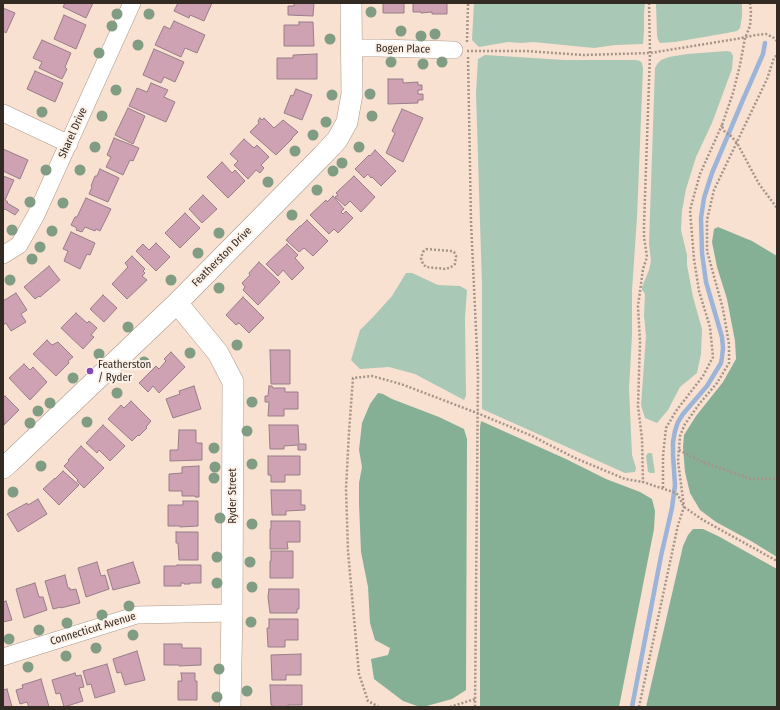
<!DOCTYPE html>
<html>
<head>
<meta charset="utf-8">
<style>
	body { margin:0 }
	#map { position:relative; width:780px; height:710px; overflow:hidden; background:#f8e1d1; font-family:"Fira Sans Condensed",sans-serif }
	canvas { display:block }
	.frame { position:absolute; inset:0; border:4px solid #332a24; pointer-events:none }
</style>
</head>
<body>
<div id="map">
<canvas width="780" height="710"></canvas>
<div class="frame"></div>
</div>
<script>
const context = document.querySelector('canvas').getContext('2d');
context.lineJoin = 'round';
function fillPath(path, color) { context.fillStyle = color; context.fill(path, 'evenodd'); }
const toPath = rows => new Path2D(rows.map(r => 'M' + r).join(''));
function stroke(path, color, width, dash) { context.strokeStyle = color; context.lineWidth = width; context.lineCap = dash ? 'butt' : 'round'; context.setLineDash(dash || []); context.stroke(path); }
function drawText(font, color, halo, rows, align = 'center') {
  context.font = font + ' "Fira Sans Condensed",sans-serif'; context.lineWidth = 4; context.setLineDash([]); context.textBaseline = 'middle'; context.strokeStyle = halo; context.fillStyle = color; for (const [text, x, y, turn = 0] of rows) {
    context.save(); context.translate(x, y); context.rotate((+turn || 0) * Math.PI / 180); context.textAlign = isNaN(turn) ? turn : align; if (halo) context.strokeText(text, 0, 0); context.fillText(text, 0, 0); context.restore();
  }
}
const green = toPath([
	[474,3,645,3,644,13,644,30,643,44,615,45,594,48,533,42,521,43,508,42,479,47,472,40],
	[656,3,742,3,742,16,740,28,737,31,727,33,675,42,660,43,658,40,657,35],
	[727,51,731,52,733,56,732,69,712,123,696,157,686,189,682,211,681,230,687,255,687,265,693,297,702,329,701,354,697,373,680,387,668,410,657,423,645,418,641,405,646,336,644,315,645,295,644,292,642,290,642,287,649,270,651,261,649,244,655,68,658,63,661,60,669,57,687,54],
	[485,55,564,60,636,60,640,61,642,63,643,69,637,217,632,291,632,335,629,389,632,455,636,468,635,472,625,473,482,409,482,285,476,93,478,59],
	[406,273,412,273,438,285,460,286,467,290,465,318,466,396,464,400,415,374,389,367,360,369,351,360,360,330,374,316,392,296],
	[648,453,652,453,655,473,651,473,648,472,646,456]
]);
const forest = toPath([
	[718,227,752,241,777,256,777,557,751,541,716,522,700,510,690,493,685,472,683,447,684,435,696,416,723,382,736,359,735,341,727,299,717,267,712,242,714,229],
	[378,393,383,394,392,399,439,417,464,429,467,439,466,690,452,699,423,707,420,707,403,701,374,679,371,659,388,655,390,648,375,640,370,623,368,587,361,552,359,504,359,483,362,467,359,450,362,423,370,404],
	[481,421,566,459,606,479,640,492,652,499,655,511,654,529,619,707,480,707,480,427],
	[693,529,703,529,718,536,777,569,777,707,646,707,683,546,688,535]
]);
const stream = toPath([
	[632,707,661,556,672,508,675,485,673,455,673,442,675,431,678,422,683,414,707,386,721,363,722,357,723,348,722,337,706,282,702,253,701,218,704,198,712,173,742,102,763,54,765,43]
]);
const building = toPath([
	[65,3,93,3,86,18,63,7,65,3],
	[178,3,212,3,204,21,190,15,189,18,174,11,178,3],
	[294,3,314,3,313,16,288,15,288,6,294,6,294,3],
	[383,3,404,3,404,13,383,13,383,3],
	[413,3,447,3,447,14,432,14,432,12,421,13,421,12,413,12,413,3],
	[3,8,15,13,6,33,3,31,3,8],
	[64,15,86,25,76,49,54,39,64,15],
	[174,21,205,35,197,53,185,48,181,57,155,45,164,26,170,29,174,21],
	[299,22,313,22,314,46,284,46,284,25,299,25,299,22],
	[42,40,71,53,65,67,67,69,62,79,39,68,42,62,33,58,42,40],
	[154,49,184,62,175,82,164,77,161,83,143,75,154,49],
	[317,54,317,79,277,79,277,58,293,58,293,55,317,54],
	[35,71,63,83,55,102,27,89,35,71],
	[388,79,403,79,403,83,418,82,418,85,422,85,422,90,418,90,418,94,423,94,423,100,418,100,418,103,388,104,388,79],
	[151,83,168,90,164,97,175,102,166,122,129,106,137,88,147,92,151,83],
	[296,89,312,95,302,120,284,113,291,95,293,96,296,89],
	[128,108,145,116,133,144,115,135,128,108],
	[402,109,423,118,403,162,386,153,395,133,392,131,402,109],
	[260,118,262,120,264,118,274,128,283,120,298,132,292,138,292,139,276,155,250,132,259,123,258,121,260,118],
	[114,138,139,148,133,161,130,160,123,175,106,167,111,157,107,155,114,138],
	[244,139,254,148,257,145,269,157,261,165,264,168,260,173,256,170,248,179,234,165,238,161,230,154,244,139],
	[3,149,28,160,20,179,3,171,3,149],
	[375,150,396,171,381,186,372,177,371,178,368,174,364,178,355,169,369,155,370,156,375,150],
	[222,162,232,173,235,170,245,181,228,198,207,177,222,162],
	[100,169,119,178,108,202,89,194,92,187,91,186,95,176,97,176,100,169],
	[3,176,14,180,5,200,8,202,7,203,19,210,15,215,5,209,4,210,3,210,3,176],
	[354,176,375,197,361,212,350,201,345,206,335,197,338,195,336,193,354,176],
	[203,195,217,209,202,223,189,209,203,195],
	[333,196,344,209,341,212,343,214,346,211,353,218,338,233,334,229,329,234,310,215,326,200,327,202,333,196],
	[86,198,111,209,100,231,96,229,95,231,85,227,82,232,76,230,77,228,71,225,75,217,77,217,86,198],
	[185,213,200,228,180,248,165,233,185,213],
	[307,220,328,241,313,256,304,248,299,252,286,240,300,226,301,226,307,220],
	[71,232,95,243,90,255,87,254,80,269,64,261,68,251,63,249,71,232],
	[156,243,170,257,156,271,136,251,143,244,149,250,156,243],
	[287,244,298,255,295,258,304,268,292,280,283,270,278,276,266,264,287,244],
	[132,256,145,269,143,271,145,273,142,276,147,280,127,299,112,284,128,267,125,263,132,256],
	[259,262,280,282,258,305,243,290,245,287,242,283,250,275,249,273,259,262],
	[49,266,60,280,40,297,39,296,35,299,24,287,49,266],
	[16,293,27,310,21,314,26,322,11,331,6,323,3,325,3,301,16,293],
	[103,295,117,308,104,322,90,309,103,295],
	[243,297,264,318,249,333,239,323,236,325,226,315,243,297],
	[76,313,87,323,89,321,97,328,91,335,94,337,83,349,61,328,76,313],
	[47,340,52,345,58,342,73,357,68,361,69,363,56,376,33,354,47,340],
	[270,350,290,350,290,384,271,384,270,350],
	[171,352,185,367,159,393,153,386,148,392,139,383,156,366,159,369,166,361,164,359,171,352],
	[24,364,30,370,33,367,47,382,30,400,9,378,24,364],
	[194,386,201,409,173,418,166,399,180,394,179,391,194,386],
	[269,386,272,386,273,388,285,388,285,392,298,392,298,409,284,409,284,416,268,416,269,402,265,402,265,396,268,396,269,386],
	[5,396,19,410,4,425,3,398,5,396],
	[131,401,151,421,146,427,147,428,139,436,138,435,132,441,108,419,121,405,124,408,131,401],
	[103,425,125,446,110,461,99,450,97,453,86,443,103,425],
	[269,425,298,425,299,444,306,444,306,450,298,450,298,445,284,446,284,449,270,449,269,425],
	[179,430,196,430,196,442,197,443,202,443,202,460,170,461,170,450,178,450,179,430],
	[81,446,104,468,84,488,77,481,78,480,64,466,69,461,68,460,81,446],
	[268,456,300,456,300,475,285,475,285,482,271,482,271,475,268,475,268,456],
	[199,466,199,497,195,497,195,496,182,496,182,491,169,491,169,474,182,473,182,467,199,466],
	[63,471,79,485,59,505,43,489,55,478,55,479,63,471],
	[271,490,301,490,301,505,305,505,305,510,286,511,286,515,272,515,271,490],
	[38,499,47,514,18,532,7,514,27,503,28,505,38,499],
	[183,501,198,501,198,526,180,527,180,526,168,526,168,505,183,505,183,501],
	[271,521,300,521,300,542,287,542,288,549,270,549,270,529,271,529,271,521],
	[176,532,198,532,198,560,179,560,178,543,176,543,176,532],
	[271,551,293,551,293,578,270,578,270,561,271,561,271,551],
	[97,562,101,576,105,575,109,589,86,597,78,568,97,562],
	[133,562,140,583,113,590,107,570,133,562],
	[177,565,201,565,201,583,190,583,190,584,184,584,184,583,181,583,181,586,164,586,164,566,176,566,177,565],
	[65,575,68,588,70,588,70,590,76,589,80,603,61,608,61,607,53,609,45,581,65,575],
	[35,583,39,597,43,597,47,610,24,618,16,589,35,583],
	[269,589,299,589,299,609,297,609,297,613,270,613,268,597,269,589],
	[6,601,12,620,3,622,3,602,6,601],
	[269,619,298,619,298,640,285,640,285,647,268,647,267,628,269,628,269,619],
	[164,644,182,644,182,648,201,648,201,665,179,666,179,665,164,665,164,644],
	[137,651,145,680,125,685,121,672,117,673,113,659,137,651],
	[301,654,301,675,286,675,286,680,272,680,271,655,301,654],
	[107,664,115,692,95,698,91,684,87,685,83,671,107,664],
	[75,673,76,676,81,675,84,687,79,688,83,701,64,707,60,693,56,694,52,680,75,673],
	[181,673,195,673,195,681,197,681,197,700,178,700,178,681,182,681,181,673],
	[41,679,49,707,29,707,27,702,20,704,16,690,23,688,22,685,41,679],
	[270,685,302,685,302,705,288,705,288,707,272,707,272,705,271,705,270,685],
	[7,689,12,707,3,707,3,690,7,689]
]);
const path = toPath([
	[649,3,650,53,644,225,644,237,647,257,643,269,638,306,640,342,638,406,642,439,643,482,676,493,678,495,684,507,703,520,777,561],
	[750,3,751,13,750,26,745,38,740,65,733,93,722,125,723,129,725,132,731,136,737,143,759,184,777,208],
	[467,42,468,3],
	[467,51,526,51,583,55,650,53,736,39,756,35,766,34,774,38,777,41],
	[468,57,471,222,478,373,475,707],
	[426,249,451,251,454,252,456,256,455,264,451,267,446,269,426,267,423,264,421,258,423,252,426,249],
	[679,450,700,461,751,479,777,479],
	[663,488,663,456,666,428,676,411,703,376,713,357,710,327,699,291,694,259,690,210,700,174,722,125],
	[379,707,368,701,359,674,348,551,346,489,349,432,353,378,372,376,401,384,477,413,530,435,575,458,625,479,643,482],
	[450,707,475,699],
	[639,707,678,525,684,507,678,461,680,436,685,424,700,403,717,383,729,363,729,344,723,309,707,251,707,220,714,190,767,79,774,58,777,55]
]);
const minor = toPath([
	[352,48,378,48,454,50],
	[3,113,69,144],
	[3,255,19,245,36,215,132,3],
	[3,657,137,615,232,613]
]);
const tertiary = toPath([
	[177,303,218,353,233,382,232,613,230,707],
	[3,468,10,462,177,303,323,155,337,140,347,122,352,94,351,3]
]);
const trees = [
	[371,12],
	[117,14],
	[149,14],
	[112,26],
	[401,31],
	[435,34],
	[421,36],
	[330,39],
	[138,45],
	[99,53],
	[391,62],
	[442,62],
	[423,64],
	[116,90],
	[370,94],
	[332,95],
	[42,112],
	[102,116],
	[372,116],
	[326,122],
	[313,135],
	[95,147],
	[359,147],
	[295,151],
	[342,163],
	[46,170],
	[80,170],
	[333,171],
	[268,182],
	[317,190],
	[30,202],
	[63,203],
	[292,215],
	[12,230],
	[52,231],
	[219,233],
	[40,247],
	[198,253],
	[32,259],
	[10,280],
	[171,280],
	[219,288],
	[128,327],
	[237,345],
	[190,353],
	[99,354],
	[144,362],
	[73,378],
	[117,393],
	[252,402],
	[50,403],
	[38,411],
	[87,422],
	[30,423],
	[247,431],
	[214,448],
	[252,464],
	[41,466],
	[215,467],
	[214,478],
	[13,492],
	[220,518],
	[252,524],
	[217,557],
	[250,562],
	[217,583],
	[252,587],
	[129,606],
	[102,615],
	[251,622],
	[67,623],
	[39,630],
	[133,635],
	[9,639],
	[96,648],
	[66,656],
	[28,667],
	[219,669],
	[247,691],
	[217,697]
];
const markers = [
	[90,371,4,"#8543b8"]
];
const streetNames = [
	["Bogen Place",403,49,1],
	["Sharel Drive",73,133,-66],
	["Featherston Drive",222,257,-45],
	["Ryder Street",233,496,-90],
	["Connecticut Avenue",93,629,-17]
];
const poiNames = [
	["Featherston",98,365],
	["/ Ryder",98,378]
];
fillPath(green, '#a9c8b5');
fillPath(forest, '#85b096');
stroke(stream, '#9bb4d8', 4.5);
fillPath(building, '#cea1b3');
stroke(building, '#977e88', 1);
stroke(minor, '#ad9888', 18);
stroke(tertiary, '#ad9888', 22);
stroke(path, '#a59488', 2.5, [2, 2]);
stroke(minor, '#fff', 17);
stroke(tertiary, '#fff', 21);
context.fillStyle = '#809c82';
for (const [x, y] of trees) { context.beginPath(); context.arc(x, y, 5.5, 0, 2 * Math.PI); context.fill(); }
for (const [x, y, r, color] of markers) { const dot = new Path2D(); dot.arc(x, y, r, 0, 2 * Math.PI); context.fillStyle = color; context.fill(dot); stroke(dot, '#fef1e7', 1.5); }
drawText('11px', '#332a24', '#fef1e7', streetNames);
drawText('11px', '#332a24', '#fef1e7', poiNames, 'left');
</script>
</body>
</html>
